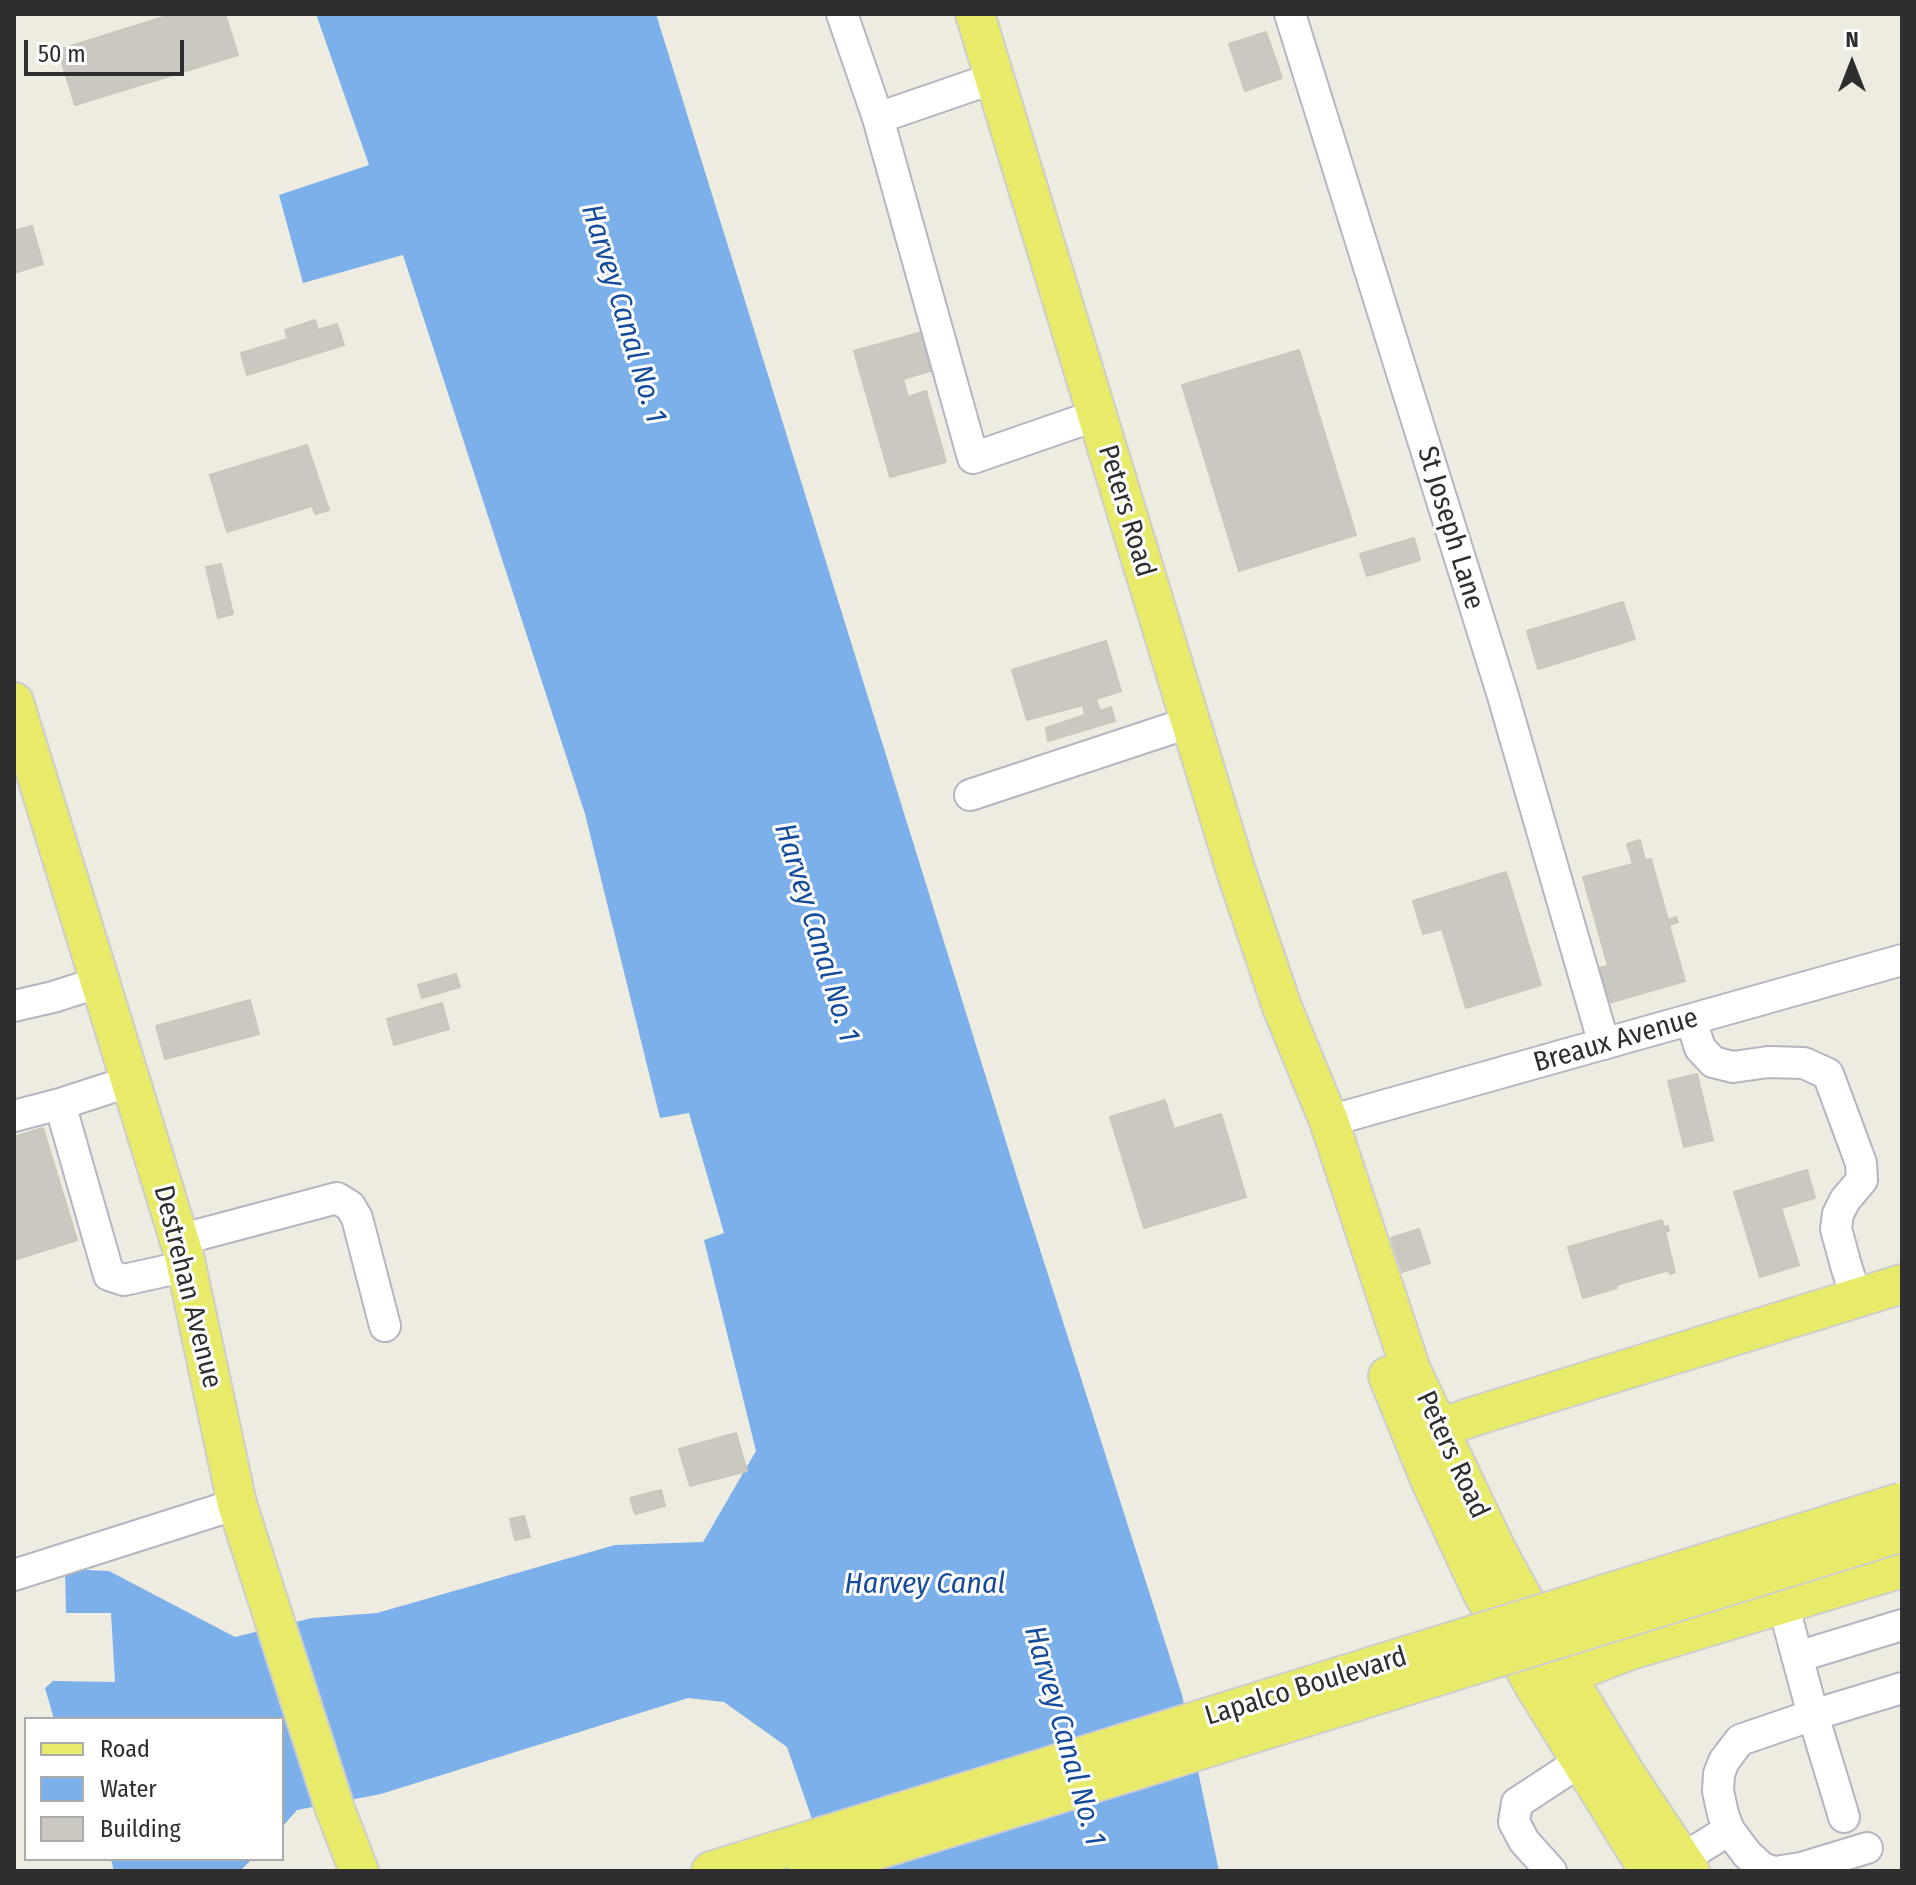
<!DOCTYPE html>
<html>
<head>
<meta charset="utf-8">
<style>
	body { margin:0 }
	#map { position:relative; width:1916px; height:1885px; overflow:hidden; background:#eeece1; font-family:"Fira Sans Condensed",sans-serif }
	canvas { display:block }
	.frame { position:absolute; inset:0; border:16px solid #2e2e2e; pointer-events:none }
	.legend { position:absolute; left:24px; top:1717px; width:260px; height:144px; box-sizing:border-box; background:#fff; border:2px solid #ababab; margin:0; padding:10px 14px; list-style:none; font-size:24px; color:#2e2e2e }
	.legend li { display:flex; align-items:center; gap:16px; height:40px }
	.legend b { width:40px; border:2px solid #ababab }
	.north { position:absolute; left:1812px; top:24px; width:80px; height:80px; -webkit-text-stroke:6px #fff; paint-order:stroke; rotate:0deg; font-size:22px; font-weight:700; line-height:32px; text-align:center; color:#2e2e2e }
	.north::after { content:''; display:block; margin:auto; width:28px; height:36px; background:#2e2e2e; clip-path:polygon(50% 0,100% 100%,50% 72%,0 100%) }
	.scale { position:absolute; left:24px; top:40px; width:160px; height:36px; box-sizing:border-box; border:4px solid #2e2e2e; border-top:0; padding-left:10px; font-size:24px; line-height:28px; white-space:nowrap; color:#2e2e2e; -webkit-text-stroke:6px #fff; paint-order:stroke }
</style>
</head>
<body>
<div id="map">
<canvas width="1916" height="1885"></canvas>
<div class="frame"></div>
<ul class="legend">
<li><b style="height:10px;background:#e8eb6a"></b>Road</li>
<li><b style="height:22px;background:#7bb0ea"></b>Water</li>
<li><b style="height:22px;background:#cac8c0"></b>Building</li>
</ul>
<div class="north">N</div>
<div class="scale">50 m</div>
</div>
<script>
const context = document.querySelector('canvas').getContext('2d');
context.lineJoin = 'round';
function fillPath(path, color) { context.fillStyle = color; context.fill(path, 'evenodd'); }
const toPath = rows => new Path2D(rows.map(r => 'M' + r).join(''));
function stroke(path, color, width, dash) { context.strokeStyle = color; context.lineWidth = width; context.lineCap = dash ? 'butt' : 'round'; context.setLineDash(dash || []); context.stroke(path); }
function drawText(font, color, halo, rows, align = 'center') {
  context.font = font + ' "Fira Sans Condensed",sans-serif'; context.lineWidth = 6; context.setLineDash([]); context.textBaseline = 'middle'; context.strokeStyle = halo; context.fillStyle = color; for (const [text, x, y, turn = 0] of rows) {
    context.save(); context.translate(x, y); context.rotate((+turn || 0) * Math.PI / 180); context.textAlign = isNaN(turn) ? turn : align; if (halo) context.strokeText(text, 0, 0); context.fillText(text, 0, 0); context.restore();
  }
}
const water = toPath([
	[316,14,656,14,1021,1190,1182,1695,1219,1871,830,1871,787,1747,724,1702,688,1698,381,1794,297,1810,282,1827,282,1719,54,1719,45,1688,53,1681,115,1682,111,1613,66,1613,65,1569,109,1571,235,1637,312,1618,377,1613,615,1545,703,1542,756,1451,704,1240,724,1233,689,1113,660,1118,585,814,403,255,303,283,279,195,369,165],
	[111,1859,252,1859,240,1871,114,1871]
]);
const building = toPath([
	[173,14,225,14,238,55,75,105,58,50,173,14],
	[1266,32,1282,78,1245,91,1229,44,1266,32],
	[32,226,43,264,14,273,14,231,32,226],
	[315,320,318,330,337,324,344,345,247,375,241,353,288,339,285,330,315,320],
	[929,330,940,368,903,379,908,397,926,391,946,462,890,477,854,351,929,330],
	[1299,350,1356,535,1239,571,1182,385,1299,350],
	[307,445,329,510,315,514,312,506,227,532,210,475,307,445],
	[1414,538,1420,560,1367,576,1360,554,1414,538],
	[221,564,233,614,218,618,206,567,221,564],
	[1623,602,1635,639,1538,669,1527,631,1623,602],
	[1106,641,1121,691,1096,699,1100,711,1111,707,1115,721,1048,741,1046,728,1085,715,1083,705,1027,720,1012,670,1106,641],
	[1640,840,1645,860,1651,859,1668,920,1676,917,1678,922,1669,925,1685,981,1609,1003,1599,968,1608,966,1583,877,1633,864,1627,844,1640,840],
	[1506,872,1541,985,1466,1008,1442,929,1423,934,1413,901,1506,872],
	[456,974,460,987,422,998,418,985,456,974],
	[250,1000,259,1034,165,1059,156,1026,250,1000],
	[442,1003,449,1029,394,1045,387,1019,442,1003],
	[1697,1074,1713,1140,1684,1147,1668,1081,1697,1074],
	[1165,1100,1174,1129,1221,1114,1246,1197,1144,1228,1110,1117,1165,1100],
	[43,1128,77,1240,14,1260,14,1137,43,1128],
	[1807,1170,1815,1198,1781,1208,1799,1265,1760,1277,1734,1192,1807,1170],
	[1662,1220,1664,1227,1668,1226,1669,1231,1665,1232,1675,1272,1670,1274,1669,1270,1616,1285,1617,1288,1583,1298,1568,1247,1662,1220],
	[1419,1229,1430,1263,1402,1272,1391,1238,1419,1229],
	[736,1433,747,1471,690,1486,679,1449,736,1433],
	[661,1490,665,1506,635,1514,630,1498,661,1490],
	[524,1516,530,1537,515,1540,510,1519,524,1516]
]);
const minor = toPath([
	[842,14,878,118,994,78],
	[1290,14,1503,696,1604,1044],
	[878,118,973,458,1097,415],
	[970,795,1191,722],
	[14,1006,53,997,100,982],
	[1691,1020,1700,1048,1713,1062,1733,1067,1768,1062,1804,1063,1828,1074,1861,1163,1862,1180,1845,1200,1838,1214,1836,1229,1847,1269,1857,1298],
	[131,1081,60,1104,109,1275,124,1280,187,1266],
	[14,1116,60,1104],
	[1329,1121,1902,960],
	[179,1240,337,1198,350,1206,357,1218,385,1326],
	[14,1575,237,1504],
	[1783,1604,1813,1715,1902,1688],
	[1797,1657,1902,1625],
	[1729,1830,1723,1814,1718,1791,1719,1774,1724,1761,1740,1740,1813,1715,1844,1817],
	[1682,1859,1729,1830,1747,1854,1762,1868,1771,1871],
	[1551,1871,1524,1841,1514,1822,1517,1803,1581,1761],
	[1781,1871,1801,1868,1867,1848]
]);
const major = toPath([
	[975,14,1235,868,1282,1007,1329,1121,1411,1370,1496,1549,1557,1661,1625,1773,1690,1871],
	[14,702,184,1255,237,1504,335,1809,359,1871],
	[1388,1376,1432,1484,1482,1592,1535,1687,1649,1871],
	[1416,1436,1475,1416,1902,1284],
	[1545,1683,1628,1651,1902,1568],
	[711,1871,1122,1744],
	[808,1871,1132,1771]
]);
const majorBridge = toPath([
	[1122,1744,1902,1502],
	[1132,1771,1902,1532]
]);
const streetNames = [
	["Peters Road",1126,511,73],
	["St Joseph Lane",1450,528,73],
	["Breaux Avenue",1616,1041,-16],
	["Destrehan Avenue",187,1287,76],
	["Peters Road",1452,1455,65],
	["Lapalco Boulevard",1306,1687,-17]
];
const waterNames = [
	["Harvey Canal No. 1",623,314,73],
	["Harvey Canal No. 1",816,933,73],
	["Harvey Canal",925,1585],
	["Harvey Canal No. 1",1064,1736,74]
];
fillPath(water, '#7bb0ea');
fillPath(building, '#cac8c0');
stroke(building, '#cac8bb', 2);
stroke(minor, '#b5b4c0', 34);
stroke(major, '#cdcdcd', 42);
stroke(minor, '#fff', 30);
stroke(major, '#e8eb6a', 38);
stroke(majorBridge, '#cdcdcd', 42, []);
stroke(majorBridge, '#e8eb6a', 38);
drawText('28px', '#2e2e2e', '#fff', streetNames);
drawText('italic 30px', '#154b9b', '#fff', waterNames);
</script>
</body>
</html>
